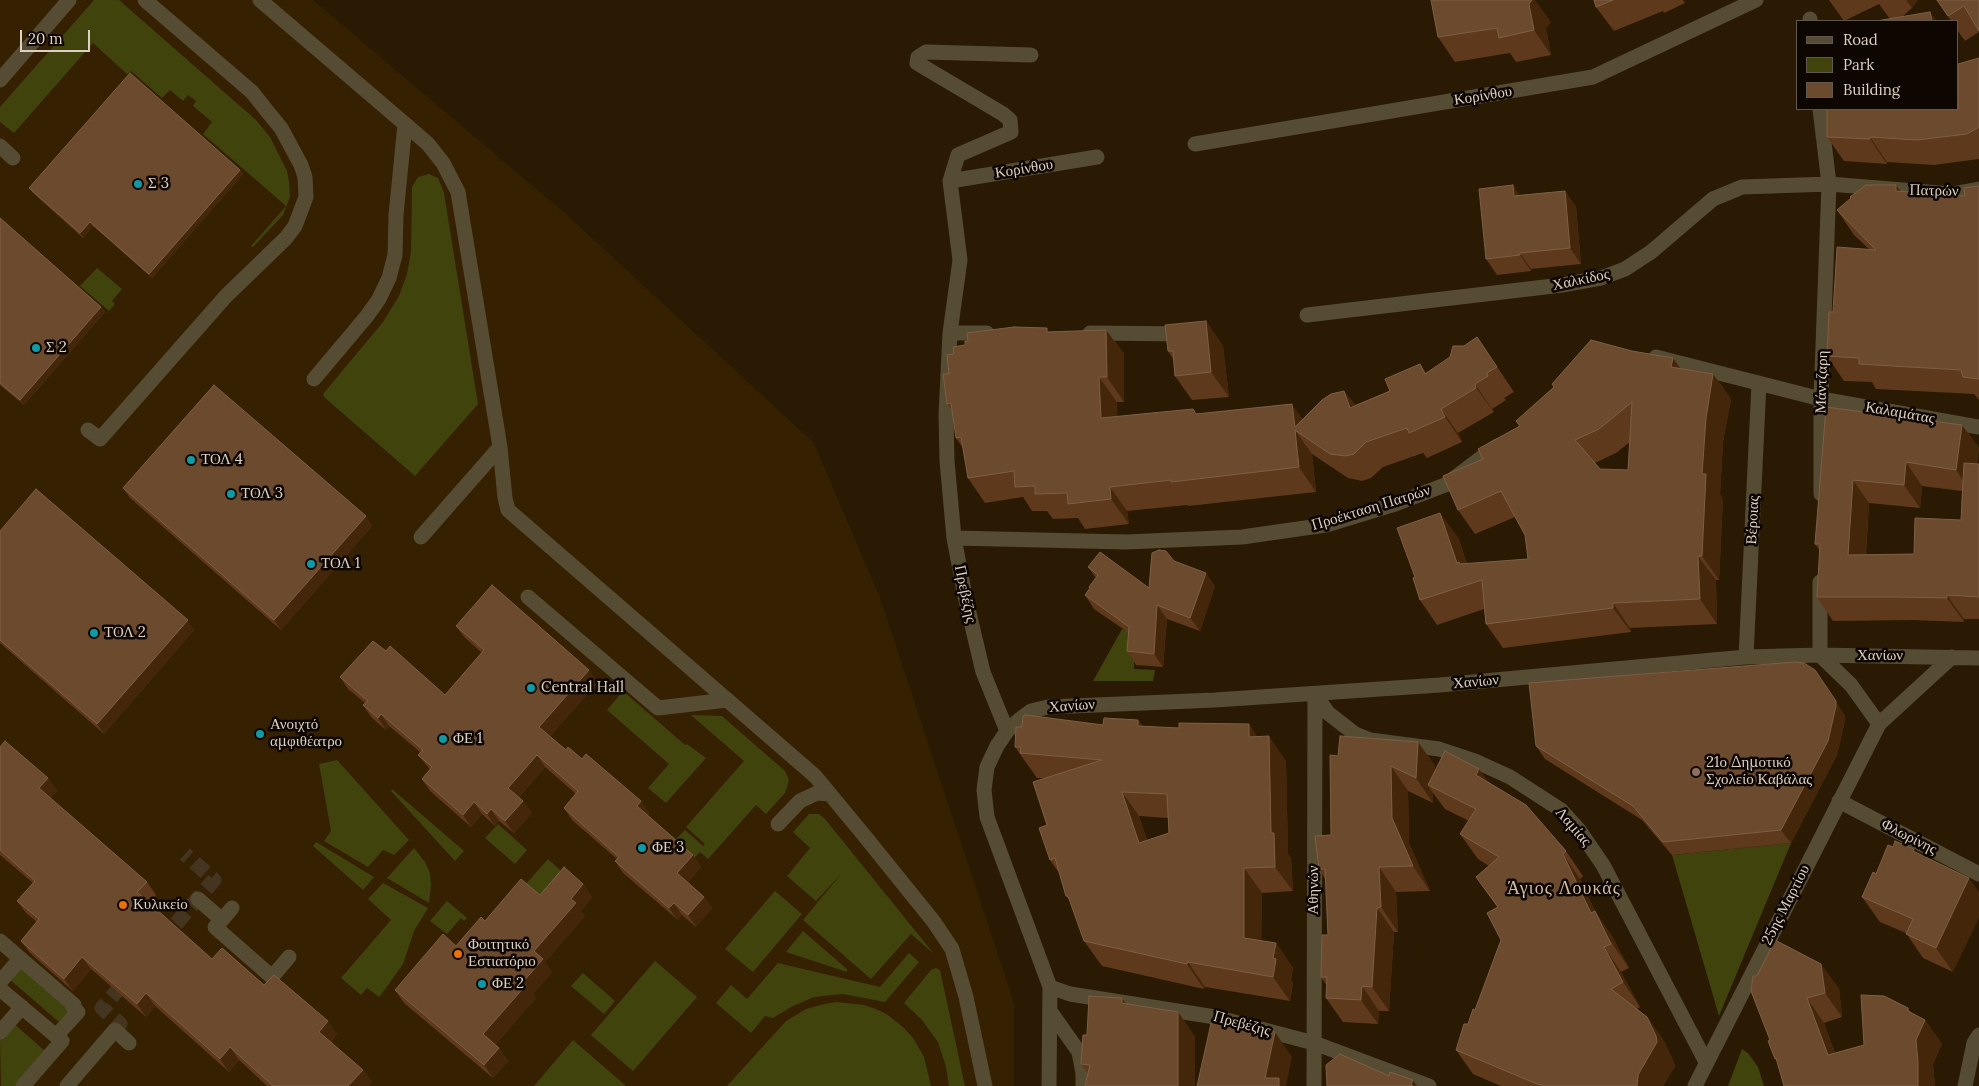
<!DOCTYPE html>
<html>
<head>
<meta charset="utf-8">
<style>
	body { margin:0 }
	#map { position:relative; width:1979px; height:1086px; overflow:hidden; background:#2a1a03; font-family:Lora,serif }
	canvas { display:block }
	.legend { position:absolute; left:1796px; top:20px; width:162px; height:90px; box-sizing:border-box; background:#0d0601; border:1px solid #60574f; margin:0; padding:6px 9px; list-style:none; font-size:15px; color:#dcd1c3 }
	.legend li { display:flex; align-items:center; gap:10px; height:25px }
	.legend b { width:25px; border:1px solid #60574f }
	.scale { position:absolute; left:20px; top:30px; width:70px; height:22px; box-sizing:border-box; border:2px solid #dcd1c3; border-top:0; padding-left:6px; font-size:15px; line-height:18px; white-space:nowrap; color:#dcd1c3; -webkit-text-stroke:4px #0d0601; paint-order:stroke }
</style>
</head>
<body>
<div id="map">
<canvas width="1979" height="1086"></canvas>
<ul class="legend">
<li><b style="height:6px;background:#554c33"></b>Road</li>
<li><b style="height:14px;background:#40430c"></b>Park</li>
<li><b style="height:14px;background:#6c4a2e"></b>Building</li>
</ul>
<div class="scale">20 m</div>
</div>
<script>
const context = document.querySelector('canvas').getContext('2d');
context.lineJoin = 'round';
function fillPath(path, color) { context.fillStyle = color; context.fill(path, 'evenodd'); }
const toPath = rows => new Path2D(rows.map(r => 'M' + r).join(''));
function stroke(path, color, width, dash) { context.strokeStyle = color; context.lineWidth = width; context.lineCap = dash ? 'butt' : 'round'; context.setLineDash(dash || []); context.stroke(path); }
function drawText(font, color, halo, rows, align = 'center') {
  context.font = font + ' Lora,serif'; context.lineWidth = 5; context.setLineDash([]); context.textBaseline = 'middle'; context.strokeStyle = halo; context.fillStyle = color; for (const [text, x, y, turn = 0] of rows) {
    context.save(); context.translate(x, y); context.rotate((+turn || 0) * Math.PI / 180); context.textAlign = isNaN(turn) ? turn : align; if (halo) context.strokeText(text, 0, 0); context.fillText(text, 0, 0); context.restore();
  }
}
const built = toPath([
	[0,0,313,0,567,215,814,443,880,598,1014,1003,1014,1086,0,1086]
]);
const green = toPath([
	[94,0,119,0,256,120,270,137,287,171,289,181,290,197,283,215,253,247,251,246,286,206,203,134,212,122,193,106,196,101,188,95,183,101,170,90,162,98,131,71,127,74,93,43,14,133,0,122,0,107],
	[429,174,438,178,444,193,478,404,415,476,324,397,323,394,383,322,399,296,407,274,411,252,412,187,418,177],
	[97,268,122,289,112,301,115,304,109,311,80,286],
	[1122,629,1129,631,1134,640,1134,669,1155,670,1153,681,1093,681],
	[623,691,685,745,687,744,706,758,666,803,648,788,669,764,607,710],
	[691,715,722,716,785,771,789,780,785,793,766,814,756,805,708,859,700,852,693,859,673,842,685,830,703,846,705,844,686,827,744,761],
	[337,760,409,840,394,855,383,850,368,867,324,841,331,831,319,764],
	[392,789,464,851,455,861,391,791],
	[809,814,819,814,825,819,934,954,911,934,871,979,803,920,842,873,816,901,787,876,810,848,793,832],
	[498,824,527,850,515,864,485,838],
	[316,842,374,877,363,890,313,846],
	[1791,843,1719,1016,1672,855],
	[414,848,425,862,430,873,431,885,429,903,387,878],
	[548,859,571,880,549,905,518,893],
	[383,883,428,908,414,931,403,964,386,988,379,997,367,988,361,995,341,978,391,920,368,899],
	[775,891,802,914,753,972,725,949],
	[447,901,467,918,464,921,461,918,447,934,430,921],
	[803,931,847,969,847,972,786,952],
	[909,953,919,962,885,1002,843,994,814,997,791,1007,773,1018,765,1016,751,1033,716,1003,731,985,747,999,778,963,880,987],
	[655,961,697,997,633,1071,591,1035],
	[19,965,71,1009,59,1022,8,978],
	[936,968,940,970,965,1086,949,1086,946,1067,938,1042,922,1020,904,1003,931,970],
	[583,973,615,1001,604,1014,571,986],
	[837,1002,864,1005,876,1009,888,1015,904,1028,913,1038,924,1057,931,1086,727,1086,786,1021,806,1009,824,1004],
	[12,1022,46,1052,16,1086,1,1086,0,1036],
	[573,1040,625,1085,625,1086,534,1086],
	[1742,1049,1748,1053,1758,1067,1764,1086,1728,1086]
]);
const minorTunnel = toPath([
	[161,941,214,880,185,854],
	[115,1030,120,1024,102,1008,129,977]
]);
const minor = toPath([
	[260,0,405,124,428,144,443,163,458,192,500,447,505,498,508,510,815,776,863,834,934,922,952,949,966,997,985,1086],
	[1810,19,1810,21],
	[0,80,69,0],
	[1820,109,1829,184,1821,399,1821,494],
	[1195,144,1593,77,1756,0],
	[0,146,13,158],
	[950,181,1097,157],
	[1307,315,1562,285,1601,278,1625,269,1651,252,1713,199,1742,187,1829,184,1952,194,1979,189],
	[950,333,987,333],
	[1090,333,1187,334],
	[1656,357,1821,399,1979,427],
	[314,379,367,316,379,299,389,278,395,255,396,215,405,124],
	[88,430,100,439,226,296,286,238,295,226,306,197,305,177,301,165,281,128,267,111,252,92,145,0],
	[421,537,500,447],
	[954,538,1126,542,1242,537,1326,525,1395,504,1445,485,1497,446],
	[1820,582,1820,655,1851,685,1879,724],
	[528,597,658,708,727,700],
	[1746,657,1759,383],
	[1315,694,1328,713,1355,734,1370,740,1439,749,1475,761,1510,777,1561,810,1579,830,1603,865,1706,1062],
	[1007,731,983,672,965,596,954,538,947,461,946,414,950,333,960,260,950,181,958,155,1011,132,1010,120,1003,114,917,63,918,57,926,52,1031,55],
	[1839,801,1979,874],
	[778,824,800,801,817,793,830,794],
	[198,899,222,920,232,908],
	[222,920,215,927,272,977,289,957],
	[0,941,74,1005,73,1007,78,1012,56,1036],
	[0,982,20,959],
	[1050,987,1070,994,1215,1017,1314,1043,1429,1086],
	[0,989,62,1041,23,1086],
	[1050,1011,1079,1052,1083,1073,1083,1086],
	[0,1032,22,1007],
	[67,1086,115,1030,129,1043],
	[1049,1086,1050,987,987,817,984,790,987,767,997,746,1007,731,1019,720,1031,711,1048,707,1215,700,1440,685,1746,657,1820,655,1979,658],
	[1314,1086,1315,694],
	[1695,1086,1879,724,1952,657],
	[1965,1086,1974,1043,1979,1035]
]);
const wall = toPath([
	[1431,0,1551,22,1546,28,1551,55,1516,62,1510,53,1455,62,1438,37],
	[1594,0,1683,0,1685,3,1664,13,1663,11,1614,31,1596,7],
	[1829,0,1918,0,1912,8,1902,17,1890,19,1879,4,1844,21],
	[1937,0,1979,0,1979,32,1965,41,1958,31,1958,21,1951,21],
	[1979,58,1979,159,1934,165,1887,162,1887,164,1844,161,1827,137,1958,109],
	[240,170,243,174,152,278,93,226,83,238,33,193,29,188],
	[1896,185,1900,191,1965,196,1979,186,1979,400,1974,394,1876,389,1872,382,1844,381,1827,356,1833,312,1869,249,1854,235,1837,210],
	[1565,191,1576,207,1581,264,1531,269,1531,271,1497,275,1486,259,1520,195],
	[0,218,101,307,105,312,24,405,0,385],
	[1206,321,1223,346,1229,397,1192,400,1175,376,1173,359,1168,351],
	[1106,330,1124,354,1124,402,1117,402,1117,416,1196,414,1303,419,1344,391,1355,405,1390,391,1420,364,1426,373,1450,357,1464,346,1477,337,1514,392,1504,398,1506,400,1492,409,1494,412,1458,433,1462,442,1427,458,1423,453,1383,467,1371,478,1362,481,1348,478,1312,454,1316,492,1188,506,1187,505,1127,511,1129,524,1085,529,1078,518,1053,519,1047,511,1032,511,1023,497,985,503,968,478,963,448,956,438,952,410,947,404,949,374,954,354,965,345,968,341,1050,332],
	[1632,351,1673,358,1680,368,1713,374,1731,399,1723,442,1720,494,1723,499,1719,580,1716,580,1717,624,1630,628,1631,632,1503,648,1486,624,1484,609,1437,625,1420,600,1415,577,1458,537,1467,564,1528,559,1525,535,1515,517,1475,534,1458,510,1483,459,1519,426,1516,421],
	[1630,442,1628,470,1600,469,1595,463,1616,453],
	[1826,407,1962,425,1979,448,1977,464,1979,464,1979,619,1964,619,1964,622,1913,620,1833,621,1817,597,1820,551,1815,544],
	[1922,486,1962,491,1961,520,1914,554,1866,555,1869,503,1920,508],
	[123,488,366,516,372,526,281,630,130,498],
	[0,531,194,630,104,734,0,643],
	[1174,561,1215,586,1200,631,1167,619,1163,667,1136,665,1127,651,1129,633,1094,609,1085,595,1090,588,1089,587,1096,578,1088,567,1149,588],
	[456,626,598,682,550,736,566,750,582,759,641,801,649,813,647,815,693,855,701,867,688,882,704,897,712,908,696,927,682,915,678,920,623,873,615,861,617,859,572,820,564,808,576,794,545,767,519,797,523,801,532,813,514,833,499,821,495,826,482,814,471,827,430,791,422,779,430,769,427,766,418,755,420,752,389,726,386,730,371,717,363,705,365,703,348,689,340,677,386,651,445,695,482,653,464,637],
	[1845,715,1845,720,1837,755,1791,843,1672,855,1642,820,1545,759,1536,746],
	[1138,720,1143,726,1257,737,1286,761,1288,854,1291,858,1293,891,1262,893,1261,941,1276,943,1293,968,1291,980,1293,983,1290,1001,1205,987,1204,989,1102,966,1084,941,1070,901,1066,896,1059,873,1050,860,1047,825,1045,778,1037,778,1015,747,1022,727,1103,725],
	[1139,816,1168,818,1169,833,1147,840],
	[1418,742,1435,766,1435,771,1489,782,1566,851,1583,876,1580,879,1596,913,1612,936,1629,968,1621,972,1640,1007,1637,1009,1647,1017,1664,1041,1673,1060,1675,1066,1663,1086,1501,1086,1473,1074,1456,1050,1475,1010,1501,940,1498,908,1476,877,1489,866,1478,859,1460,834,1469,821,1445,809,1433,793,1433,803,1408,791,1409,843,1430,891,1396,892,1398,932,1394,932,1389,1011,1379,1011,1378,1024,1343,1022,1326,998,1327,986,1321,977,1328,935,1325,879,1319,869,1331,835,1338,756],
	[0,747,48,778,57,791,50,798,147,882,156,895,149,903,212,959,264,985,337,1034,331,1042,363,1070,372,1082,368,1086,267,1086,239,1060,229,1072,155,1006,146,1017,91,969,73,991,30,953,21,941,37,922,26,913,17,901,33,883,0,855],
	[1888,845,1953,972,1923,958,1906,933,1880,922,1862,897,1876,874],
	[583,884,592,897,581,911,585,916,545,962,552,972,533,994,536,998,495,1045,499,1048,508,1061,493,1078,404,1003,395,990,456,946,485,921,540,895],
	[1757,976,1839,988,1842,1017,1824,1023,1835,1053,1864,1045,1908,1008,1911,1013,1925,1020,1942,1044,1933,1064,1935,1086,1784,1086,1778,1063,1775,1059,1770,1040],
	[1127,1004,1178,1012,1195,1037,1195,1086,1085,1086,1088,1074,1081,1064,1087,1035]
]);
const shadedWall = toPath([
	[1529,0,1535,0,1551,22,1546,28,1551,55,1534,30],
	[1906,0,1918,0,1912,8],
	[1930,12,1937,21,1932,21],
	[1870,137,1887,162,1887,164,1870,139],
	[240,170,243,174,152,278,149,274],
	[1513,185,1524,201,1514,196],
	[1896,185,1913,209,1896,191],
	[1565,191,1576,207,1581,264,1570,248],
	[90,222,93,226,83,238,80,233],
	[1520,253,1531,269,1531,271,1520,255],
	[101,307,105,312,24,405,20,400],
	[1206,321,1223,346,1229,397,1211,372],
	[1106,330,1124,354,1124,402,1107,377],
	[1673,358,1690,383,1671,367],
	[1713,374,1731,399,1723,442,1720,494,1723,499,1719,580,1702,556,1702,474,1706,418],
	[1099,377,1117,402,1118,443,1101,418],
	[1475,384,1492,409,1494,412,1476,388],
	[1344,391,1362,415,1350,408],
	[1292,404,1309,428,1295,427],
	[1441,409,1458,433,1462,442,1445,417],
	[1962,425,1979,448,1972,493,1956,470],
	[1295,430,1312,454,1316,492,1299,467],
	[1906,462,1922,486,1920,508,1904,485],
	[1853,480,1869,503,1864,578,1848,555],
	[1110,487,1127,511,1129,524,1111,499],
	[1440,513,1458,537,1472,581,1457,563],
	[366,516,372,526,281,630,274,620],
	[1698,556,1716,580,1717,624,1700,599],
	[1206,573,1215,586,1200,631,1190,618],
	[1947,595,1964,619,1964,622,1947,598],
	[1613,603,1630,628,1631,632,1613,608],
	[1157,605,1167,619,1163,667,1154,654],
	[188,620,194,630,104,734,97,724],
	[589,670,598,682,547,739,539,727],
	[1815,670,1845,715,1845,720,1837,755,1791,843,1781,830],
	[381,714,389,726,386,730,378,718],
	[1138,720,1155,744,1138,726],
	[1249,724,1266,749,1249,737],
	[1269,736,1286,761,1288,854,1291,858,1293,891,1275,867,1271,833],
	[1418,742,1435,766,1434,788,1428,785,1433,793,1433,803,1416,778],
	[537,755,545,767,516,800,508,788],
	[1391,766,1408,791,1409,843,1430,891,1413,866,1392,818],
	[1479,769,1496,793,1476,775],
	[48,778,57,791,48,801,39,788],
	[1122,792,1139,816,1156,868,1139,843],
	[523,801,532,813,514,833,505,821],
	[641,801,649,813,645,818,637,806],
	[474,802,482,814,471,827,463,815],
	[491,809,499,821,495,826,487,814],
	[1563,854,1580,879,1596,913,1612,936,1629,968,1591,913],
	[693,855,701,867,685,885,677,873],
	[1379,867,1396,892,1398,932,1381,907],
	[1244,868,1262,893,1261,962,1244,938],
	[1969,878,1979,892,1979,918,1953,972,1936,948],
	[583,884,592,897,581,911,585,916,545,962,552,972,533,994,536,998,493,1048,483,1034,523,982,534,951,571,899],
	[704,897,712,908,696,927,688,915],
	[674,903,682,915,678,920,669,908],
	[1377,908,1394,932,1389,1011,1372,987],
	[1276,943,1293,968,1291,980,1293,983,1290,1001,1273,977,1273,958],
	[1604,947,1621,972,1640,1007,1623,982],
	[82,957,91,969,73,991,64,979],
	[1188,962,1205,987,1204,989,1187,964],
	[1821,964,1839,988,1842,1017,1825,993],
	[1362,986,1379,1011,1378,1024,1361,1000],
	[146,993,155,1006,146,1017,137,1004],
	[1122,998,1139,1022,1122,1003],
	[1807,998,1824,1023,1845,1079,1828,1055],
	[1908,1008,1922,1027,1925,1020,1942,1044,1933,1064,1935,1086,1918,1086,1908,1011],
	[1178,1012,1195,1037,1195,1086,1178,1086],
	[1647,1017,1664,1041,1673,1060,1675,1066,1663,1086,1637,1086],
	[328,1021,337,1034,328,1045,319,1032],
	[1275,1032,1292,1057,1286,1086,1271,1086,1265,1078],
	[230,1047,239,1060,229,1072,220,1059],
	[499,1048,508,1061,493,1078,484,1065],
	[363,1070,372,1082,368,1086,348,1086],
	[1413,1080,1417,1086,1411,1086,1411,1085]
]);
const building = toPath([
	[1431,0,1532,0,1529,4,1534,30,1499,38,1497,28,1438,37,1431,0],
	[1594,0,1613,0,1596,7,1594,0],
	[1937,0,1979,0,1979,31,1964,6,1948,16,1937,0],
	[1930,12,1932,21,1876,21,1930,12],
	[1979,58,1979,127,1967,134,1917,140,1870,137,1870,139,1827,137,1827,109,1958,109,1958,64,1979,58],
	[130,73,240,170,149,274,90,222,80,233,29,188,130,73],
	[1513,185,1514,196,1565,191,1570,248,1520,253,1520,255,1486,259,1479,189,1513,185],
	[1866,185,1896,185,1896,191,1965,196,1964,188,1979,186,1979,379,1963,377,1961,370,1859,364,1859,358,1827,356,1829,312,1833,312,1837,247,1876,250,1837,210,1851,198,1850,197,1866,185],
	[0,218,101,307,20,400,0,383,0,218],
	[1206,321,1211,372,1175,376,1173,351,1168,351,1165,325,1206,321],
	[1014,327,1047,328,1047,332,1106,330,1107,377,1099,377,1101,418,1193,409,1196,414,1292,404,1295,427,1322,400,1331,394,1344,391,1350,408,1390,391,1385,379,1420,364,1425,374,1450,357,1453,346,1464,346,1477,337,1497,367,1487,373,1488,376,1475,384,1476,388,1441,409,1445,417,1409,433,1407,428,1366,442,1354,454,1345,456,1330,454,1295,430,1299,467,1171,482,1171,480,1110,487,1111,499,1068,504,1067,493,1035,494,1035,486,1015,487,1014,471,968,478,961,437,956,438,951,403,947,404,943,374,949,374,947,355,954,354,953,347,965,345,965,341,968,341,967,333,1014,327],
	[1591,340,1632,351,1673,358,1671,367,1713,374,1706,418,1702,474,1706,474,1702,556,1698,556,1700,599,1613,603,1613,608,1486,624,1482,580,1420,600,1413,578,1415,577,1397,528,1440,513,1457,563,1459,562,1460,564,1528,559,1525,535,1501,491,1458,510,1443,476,1483,459,1478,449,1520,426,1516,421,1554,387,1552,384,1591,340],
	[1632,402,1628,470,1600,469,1575,440,1599,429,1632,402],
	[214,385,366,516,274,620,123,488,214,385],
	[1826,407,1962,425,1956,470,1906,462,1904,485,1853,480,1848,555,1914,554,1915,518,1961,520,1964,463,1979,464,1979,597,1947,595,1947,598,1897,597,1817,597,1820,544,1815,544,1826,407],
	[36,489,188,620,97,724,0,640,0,531,36,489],
	[1159,550,1166,551,1174,561,1206,573,1190,618,1157,605,1154,654,1127,651,1129,627,1085,595,1090,588,1089,587,1098,575,1088,567,1100,552,1149,588,1152,553,1159,550],
	[492,585,589,670,539,727,566,750,568,747,582,759,586,754,641,801,637,806,693,855,677,873,704,897,688,915,674,903,669,908,615,861,619,857,564,808,578,791,537,755,508,788,523,801,505,821,491,809,487,814,474,802,463,815,422,779,432,767,418,755,423,750,381,714,378,718,363,705,368,701,340,677,373,641,386,651,390,646,445,695,484,650,456,626,492,585],
	[1795,662,1804,663,1815,670,1836,701,1836,706,1828,741,1781,830,1663,842,1633,806,1536,746,1529,683,1795,662],
	[1026,715,1103,725,1104,718,1138,720,1138,726,1179,728,1179,723,1249,724,1249,737,1269,736,1271,833,1274,833,1275,867,1244,868,1244,938,1276,943,1273,958,1276,959,1273,977,1188,962,1187,964,1084,941,1068,896,1066,896,1055,858,1050,860,1039,828,1047,825,1033,782,1102,760,1020,753,1021,747,1015,747,1016,727,1022,727,1023,716,1026,715],
	[1122,792,1167,794,1169,833,1139,843,1122,792],
	[1340,736,1418,742,1416,778,1391,766,1392,818,1413,866,1379,867,1381,907,1377,908,1372,987,1362,986,1361,1000,1326,998,1327,977,1321,977,1322,935,1328,935,1325,869,1319,869,1315,836,1331,835,1330,755,1338,756,1340,736],
	[5,741,48,778,39,788,147,882,137,892,212,959,222,948,264,985,274,975,328,1021,319,1032,363,1070,348,1086,273,1086,230,1047,220,1059,146,993,137,1004,82,957,64,979,21,941,39,919,17,901,35,881,0,850,0,747,5,741],
	[1445,751,1479,769,1476,775,1526,805,1566,851,1563,854,1591,913,1595,911,1611,944,1604,947,1623,982,1611,989,1647,1017,1656,1036,1657,1042,1638,1075,1637,1086,1546,1086,1537,1084,1456,1050,1464,1024,1468,1024,1473,1009,1475,1010,1501,940,1487,913,1498,907,1476,877,1499,857,1460,834,1476,809,1428,785,1445,751],
	[1895,841,1914,849,1913,851,1969,878,1936,948,1906,934,1913,919,1862,897,1873,872,1876,874,1888,845,1893,847,1895,841],
	[564,867,583,884,571,899,576,903,534,951,543,959,523,982,526,985,483,1034,499,1048,484,1065,395,990,443,934,456,946,481,917,485,921,521,879,540,895,564,867],
	[1775,940,1821,964,1825,993,1807,998,1828,1055,1864,1045,1861,995,1884,996,1908,1008,1908,1011,1925,1020,1916,1040,1918,1062,1918,1086,1784,1086,1776,1058,1775,1059,1768,1041,1770,1040,1751,991,1753,976,1757,976,1775,940],
	[1089,996,1122,998,1122,1003,1178,1012,1178,1086,1085,1086,1090,1065,1081,1064,1083,1035,1087,1035,1089,996],
	[1212,1019,1275,1032,1265,1078,1279,1078,1279,1086,1197,1086,1212,1019],
	[1340,1054,1389,1076,1390,1072,1413,1080,1411,1085,1413,1086,1327,1086,1326,1065,1340,1054]
]);
const markers = [
	[138,184,5,"#0f9aa8"],
	[36,348,5,"#0f9aa8"],
	[191,460,5,"#0f9aa8"],
	[231,494,5,"#0f9aa8"],
	[311,564,5,"#0f9aa8"],
	[94,633,5,"#0f9aa8"],
	[531,688,5,"#0f9aa8"],
	[260,734,5,"#0f9aa8"],
	[443,739,5,"#0f9aa8"],
	[1696,772,5,"#8d6e63"],
	[642,848,5,"#0f9aa8"],
	[123,905,5,"#e8710a"],
	[458,954,5,"#e8710a"],
	[482,984,5,"#0f9aa8"]
];
const streetNames = [
	["Κορίνθου",1483,96,-9],
	["Κορίνθου",1024,169,-9],
	["Πατρών",1934,191,1],
	["Χαλκίδος",1581,280,-12],
	["Μάντζαρη",1822,382,-88],
	["Καλαμάτας",1900,413,10],
	["Προέκταση Πατρών",1371,508,-17],
	["Βέροιας",1753,520,-87],
	["Πρεβέζης",965,594,78],
	["Χανίων",1880,656],
	["Χανίων",1476,682,-5],
	["Χανίων",1072,706,-4],
	["Λαμίας",1573,827,49],
	["Φλωρίνης",1909,837,27],
	["Αθηνών",1314,890,-90],
	["25ης Μαρτίου",1786,905,-63],
	["Πρεβέζης",1242,1024,15]
];
const poiNames = [
	["Σ 3",148,184],
	["Σ 2",46,348],
	["ΤΟΛ 4",201,460],
	["ΤΟΛ 3",241,494],
	["ΤΟΛ 1",321,564],
	["ΤΟΛ 2",104,633],
	["Central Hall",541,688],
	["Ανοιχτό",270,725],
	["αμφιθέατρο",270,742],
	["ΦΕ 1",453,739],
	["21ο Δημοτικό",1706,763],
	["Σχολείο Καβάλας",1706,780],
	["ΦΕ 3",652,848],
	["Κυλικείο",133,905],
	["Φοιτητικό",468,945],
	["Εστιατόριο",468,962],
	["ΦΕ 2",492,984]
];
const quarterNames = [
	["Άγιος Λουκάς",1564,889]
];
fillPath(built, '#352002');
fillPath(green, '#40430c');
stroke(minorTunnel, '#453520', 15, [15, 8]);
stroke(minor, '#554c33', 15);
fillPath(wall, '#5e391c');
fillPath(shadedWall, '#44260a');
fillPath(building, '#6c4a2e');
stroke(building, '#7e5f45', 1);
for (const [x, y, r, color] of markers) { const dot = new Path2D(); dot.arc(x, y, r, 0, 2 * Math.PI); context.fillStyle = color; context.fill(dot); stroke(dot, '#0d0601', 2); }
drawText('15px', '#dcd1c3', '#0d0601', streetNames);
drawText('15px', '#dcd1c3', '#0d0601', poiNames, 'left');
context.letterSpacing = '1px';
drawText('18px', '#d0bba0', '#0d0601', quarterNames);
context.letterSpacing = '0px';
</script>
</body>
</html>
